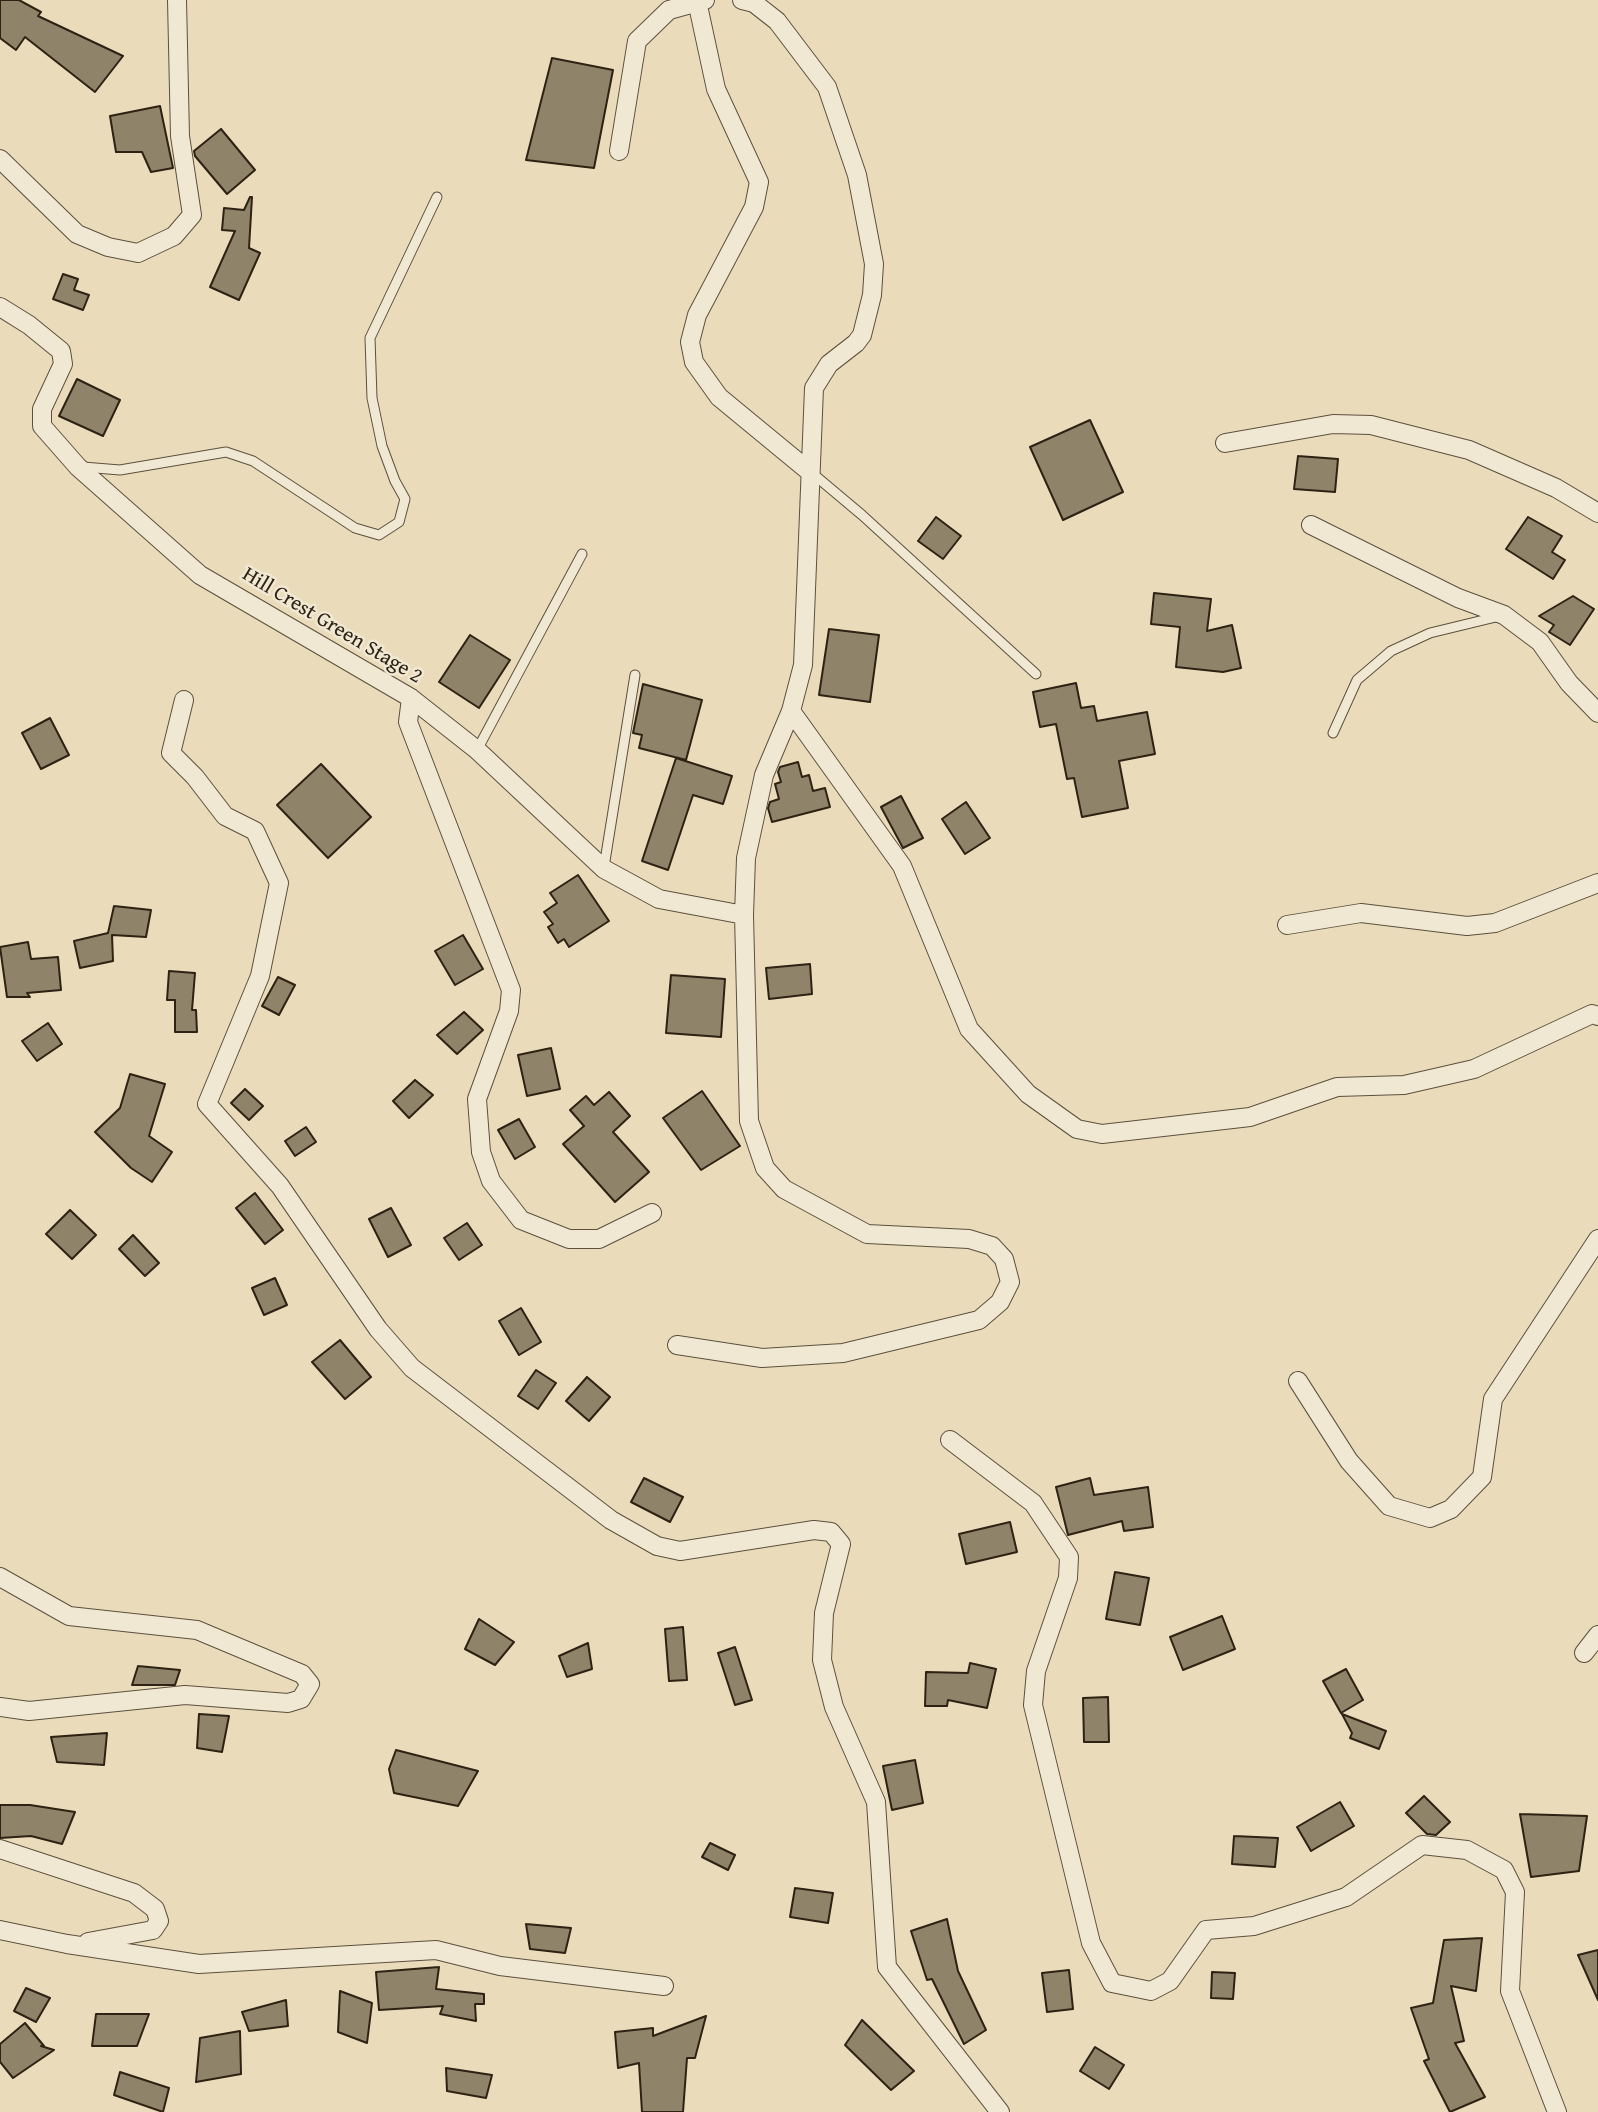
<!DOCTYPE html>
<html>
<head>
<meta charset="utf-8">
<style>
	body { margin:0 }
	canvas { display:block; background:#eadcbb }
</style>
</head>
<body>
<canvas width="1598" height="2112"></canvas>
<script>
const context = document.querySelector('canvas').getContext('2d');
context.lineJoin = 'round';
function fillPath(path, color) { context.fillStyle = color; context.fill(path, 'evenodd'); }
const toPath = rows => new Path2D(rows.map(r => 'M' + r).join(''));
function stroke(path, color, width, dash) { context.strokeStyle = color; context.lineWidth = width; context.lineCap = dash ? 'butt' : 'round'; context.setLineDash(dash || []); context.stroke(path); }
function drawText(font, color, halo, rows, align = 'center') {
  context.font = font + ' "Gentium Book Plus",serif'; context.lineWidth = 5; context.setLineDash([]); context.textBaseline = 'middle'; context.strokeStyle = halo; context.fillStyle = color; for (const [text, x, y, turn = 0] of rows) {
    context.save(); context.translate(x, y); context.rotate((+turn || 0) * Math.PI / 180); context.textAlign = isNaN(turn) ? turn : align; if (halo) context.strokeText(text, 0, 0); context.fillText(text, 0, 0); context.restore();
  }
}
const building = toPath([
	[0,0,19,0,41,12,38,16,123,56,95,92,25,37,16,50,0,38,0,0],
	[552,58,613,70,594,168,526,160,552,58],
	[160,106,173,168,151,172,142,152,116,152,110,116,160,106],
	[221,129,255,170,227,194,195,156,194,151,221,129],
	[250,197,252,197,249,248,260,253,239,300,210,287,235,231,222,230,224,208,244,210,250,197],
	[63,274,78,279,74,290,89,295,83,310,53,299,63,274],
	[77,379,120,400,103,436,59,416,77,379],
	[1090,420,1123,492,1063,520,1030,447,1090,420],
	[1298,456,1338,459,1335,492,1294,489,1298,456],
	[936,517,961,536,943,559,918,541,936,517],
	[1528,517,1562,536,1552,552,1565,560,1553,579,1506,549,1528,517],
	[1154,593,1211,599,1207,631,1232,625,1241,668,1223,672,1176,667,1180,627,1151,624,1154,593],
	[1573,596,1594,609,1570,645,1549,632,1554,625,1539,616,1573,596],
	[829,629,879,635,870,702,819,695,829,629],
	[470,635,510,660,479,708,439,682,470,635],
	[1076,683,1081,708,1094,706,1097,721,1147,712,1155,754,1119,761,1128,808,1082,817,1074,778,1067,779,1056,724,1040,727,1033,692,1076,683],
	[643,684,702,700,686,760,639,748,642,735,633,733,643,684],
	[50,718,69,755,41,769,22,733,50,718],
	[676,758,732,776,723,804,693,795,668,870,642,861,676,758],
	[798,762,802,777,809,775,813,791,825,788,830,807,772,822,768,808,770,802,779,799,775,784,781,782,778,772,780,767,798,762],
	[321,764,371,817,328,858,277,805,321,764],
	[901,796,923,838,903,848,881,807,901,796],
	[966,802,990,838,965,854,942,819,966,802],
	[578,875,609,921,569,947,564,939,558,943,548,927,553,924,544,912,557,903,550,893,578,875],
	[114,906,151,910,146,937,112,935,113,961,80,968,74,941,108,933,114,906],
	[463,935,483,969,455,985,435,951,463,935],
	[28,942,31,959,58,957,61,990,27,993,30,997,7,997,0,947,28,942],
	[810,964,812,994,769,999,766,968,810,964],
	[169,971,195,973,192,1010,196,1010,197,1032,175,1032,175,1000,167,1000,169,971],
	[671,975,725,979,721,1037,666,1033,671,975],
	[278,977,295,985,279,1015,262,1006,278,977],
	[464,1012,483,1030,457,1054,437,1035,464,1012],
	[48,1023,62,1044,37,1061,22,1041,48,1023],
	[551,1048,560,1089,527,1096,518,1055,551,1048],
	[130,1074,165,1084,149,1136,172,1152,152,1182,131,1168,95,1132,120,1108,130,1074],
	[415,1080,433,1095,409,1118,393,1101,415,1080],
	[245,1089,263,1106,249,1120,231,1103,245,1089],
	[702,1091,740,1146,701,1170,663,1118,702,1091],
	[609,1092,630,1116,613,1132,649,1172,615,1202,563,1144,584,1126,570,1110,586,1096,594,1105,609,1092],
	[519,1119,535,1147,515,1159,498,1130,519,1119],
	[306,1127,316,1142,295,1156,285,1141,306,1127],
	[255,1193,283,1230,265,1244,236,1208,255,1193],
	[391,1208,411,1245,388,1257,369,1219,391,1208],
	[70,1210,96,1235,72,1259,46,1234,70,1210],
	[467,1223,482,1245,459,1260,444,1238,467,1223],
	[133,1235,159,1263,145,1276,119,1249,133,1235],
	[275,1278,287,1305,264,1315,252,1288,275,1278],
	[521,1308,541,1342,519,1355,499,1321,521,1308],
	[340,1340,371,1377,345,1399,312,1362,340,1340],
	[536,1370,556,1383,538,1409,518,1396,536,1370],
	[587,1377,610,1397,589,1421,566,1401,587,1377],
	[644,1478,683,1497,670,1522,631,1502,644,1478],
	[1090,1478,1094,1495,1148,1487,1153,1527,1124,1531,1122,1521,1068,1535,1056,1487,1090,1478],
	[1010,1522,1017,1552,966,1564,959,1534,1010,1522],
	[1115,1572,1149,1578,1140,1625,1106,1619,1115,1572],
	[1222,1616,1235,1649,1183,1670,1170,1637,1222,1616],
	[479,1619,514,1642,495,1665,465,1649,479,1619],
	[683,1627,687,1680,669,1681,665,1629,683,1627],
	[588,1643,592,1669,567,1677,559,1656,588,1643],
	[735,1647,752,1700,735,1705,718,1653,735,1647],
	[970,1663,996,1669,987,1708,948,1700,947,1706,925,1706,926,1672,968,1673,970,1663],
	[138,1666,180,1670,175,1685,132,1685,138,1666],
	[1346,1669,1363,1700,1341,1713,1323,1681,1346,1669],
	[1108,1697,1109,1742,1084,1742,1083,1698,1108,1697],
	[199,1714,229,1716,222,1752,197,1748,199,1714],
	[1342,1714,1386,1731,1379,1749,1350,1738,1352,1733,1342,1714],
	[107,1733,104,1765,57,1762,51,1737,107,1733],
	[396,1750,478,1771,458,1806,394,1793,389,1769,396,1750],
	[915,1760,923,1803,892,1810,883,1766,915,1760],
	[1424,1796,1450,1822,1436,1835,1427,1834,1406,1813,1424,1796],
	[1340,1802,1354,1826,1311,1851,1297,1827,1340,1802],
	[0,1805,30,1805,75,1812,62,1844,31,1836,0,1838,0,1805],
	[1520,1814,1587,1816,1579,1871,1531,1877,1520,1814],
	[1234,1836,1278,1838,1275,1867,1232,1864,1234,1836],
	[710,1843,735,1855,728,1870,702,1857,710,1843],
	[795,1888,833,1893,828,1923,790,1917,795,1888],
	[947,1919,958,1971,986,2030,964,2044,932,1979,927,1980,911,1931,947,1919],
	[526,1924,571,1928,565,1953,530,1949,526,1924],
	[1482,1938,1476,1991,1451,1986,1464,2041,1455,2043,1485,2097,1450,2112,1424,2061,1429,2059,1411,2008,1433,2003,1444,1940,1482,1938],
	[1598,1950,1598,2000,1578,1955,1598,1950],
	[439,1967,436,1989,484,1994,484,2004,475,2004,476,2021,440,2014,443,2006,379,2010,376,1972,439,1967],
	[1069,1970,1073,2009,1047,2012,1042,1973,1069,1970],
	[1212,1972,1235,1973,1233,1999,1211,1998,1212,1972],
	[26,1988,50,1998,36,2022,14,2011,26,1988],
	[340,1991,372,2003,367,2043,338,2032,340,1991],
	[286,2000,288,2026,249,2031,242,2012,286,2000],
	[96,2014,149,2014,137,2046,92,2046,96,2014],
	[706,2016,695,2058,687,2058,683,2112,642,2112,639,2063,618,2068,615,2032,653,2028,653,2036,706,2016],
	[862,2020,914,2071,891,2090,845,2045,862,2020],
	[25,2023,44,2046,41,2046,54,2050,13,2078,0,2062,0,2044,25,2023],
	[240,2031,241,2074,196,2082,200,2038,240,2031],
	[1095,2047,1124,2065,1109,2089,1080,2071,1095,2047],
	[446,2068,492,2075,486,2098,447,2091,446,2068],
	[120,2072,169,2088,163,2112,114,2095,120,2072]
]);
const lane = toPath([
	[83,467,120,470,226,452,253,461,355,528,379,535,399,522,405,499,395,481,382,446,372,398,370,338,437,197],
	[812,473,862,515,1036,674],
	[1333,733,1357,680,1391,651,1430,633,1500,616],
	[477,750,582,554],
	[604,867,635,675]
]);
const street = toPath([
	[697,1,716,89,759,182,754,207,697,315,690,342,694,362,719,397,810,472],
	[619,151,637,41,669,10,705,0],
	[0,159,77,234,108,247,138,253,174,236,192,215,180,136,177,0],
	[0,307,29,325,61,351,63,364,42,409,42,426,78,467,200,575,411,698,477,750,604,869,659,899,744,915],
	[1225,443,1333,424,1371,425,1469,450,1556,488,1598,513],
	[1311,525,1458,598,1504,615,1540,642,1569,683,1598,713],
	[411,698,408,722,511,990,509,1011,477,1099,481,1152,491,1181,521,1220,569,1239,599,1239,652,1213],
	[184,700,171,753,195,777,225,816,255,831,279,883,260,976,207,1104,280,1186,378,1329,412,1368,611,1520,657,1546,680,1551,814,1530,831,1532,841,1544,824,1613,822,1660,834,1707,876,1802,887,1967,1000,2112],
	[791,711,902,866,969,1029,1028,1094,1077,1129,1102,1134,1250,1117,1337,1087,1404,1085,1474,1069,1592,1014,1598,1016],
	[1287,925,1361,913,1467,926,1495,923,1598,883],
	[677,1345,762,1358,843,1353,979,1320,1000,1302,1010,1282,1004,1259,992,1246,969,1239,867,1234,784,1189,765,1168,749,1121,744,915,746,858,764,775,791,711,803,665,814,388,829,364,856,343,862,335,872,295,874,264,857,175,827,87,777,21,754,3,742,0],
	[1298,1381,1349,1461,1389,1506,1430,1518,1451,1509,1482,1477,1493,1399,1598,1239],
	[950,1440,1033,1503,1069,1557,1068,1578,1036,1671,1033,1705,1091,1943,1112,1983,1151,1991,1170,1981,1206,1930,1254,1926,1346,1897,1422,1845,1467,1850,1504,1870,1515,1892,1510,1991,1557,2112],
	[0,1577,69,1616,197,1630,302,1674,310,1684,301,1699,288,1703,185,1695,29,1711,0,1707],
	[1584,1653,1598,1635],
	[0,1849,134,1893,155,1909,159,1921,153,1930,88,1942],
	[0,1930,67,1944,199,1964,436,1950,500,1966,664,1986]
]);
const streetNames = [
	["Hill Crest Green Stage 2",332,626,31]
];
fillPath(building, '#8f836a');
stroke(building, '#2d2213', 2);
stroke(lane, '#5c503d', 11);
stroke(street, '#5c503d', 20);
stroke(lane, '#f1e8d3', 9);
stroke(street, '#f1e8d3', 18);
drawText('21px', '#2d2213', '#f1e8d3', streetNames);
</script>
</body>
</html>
